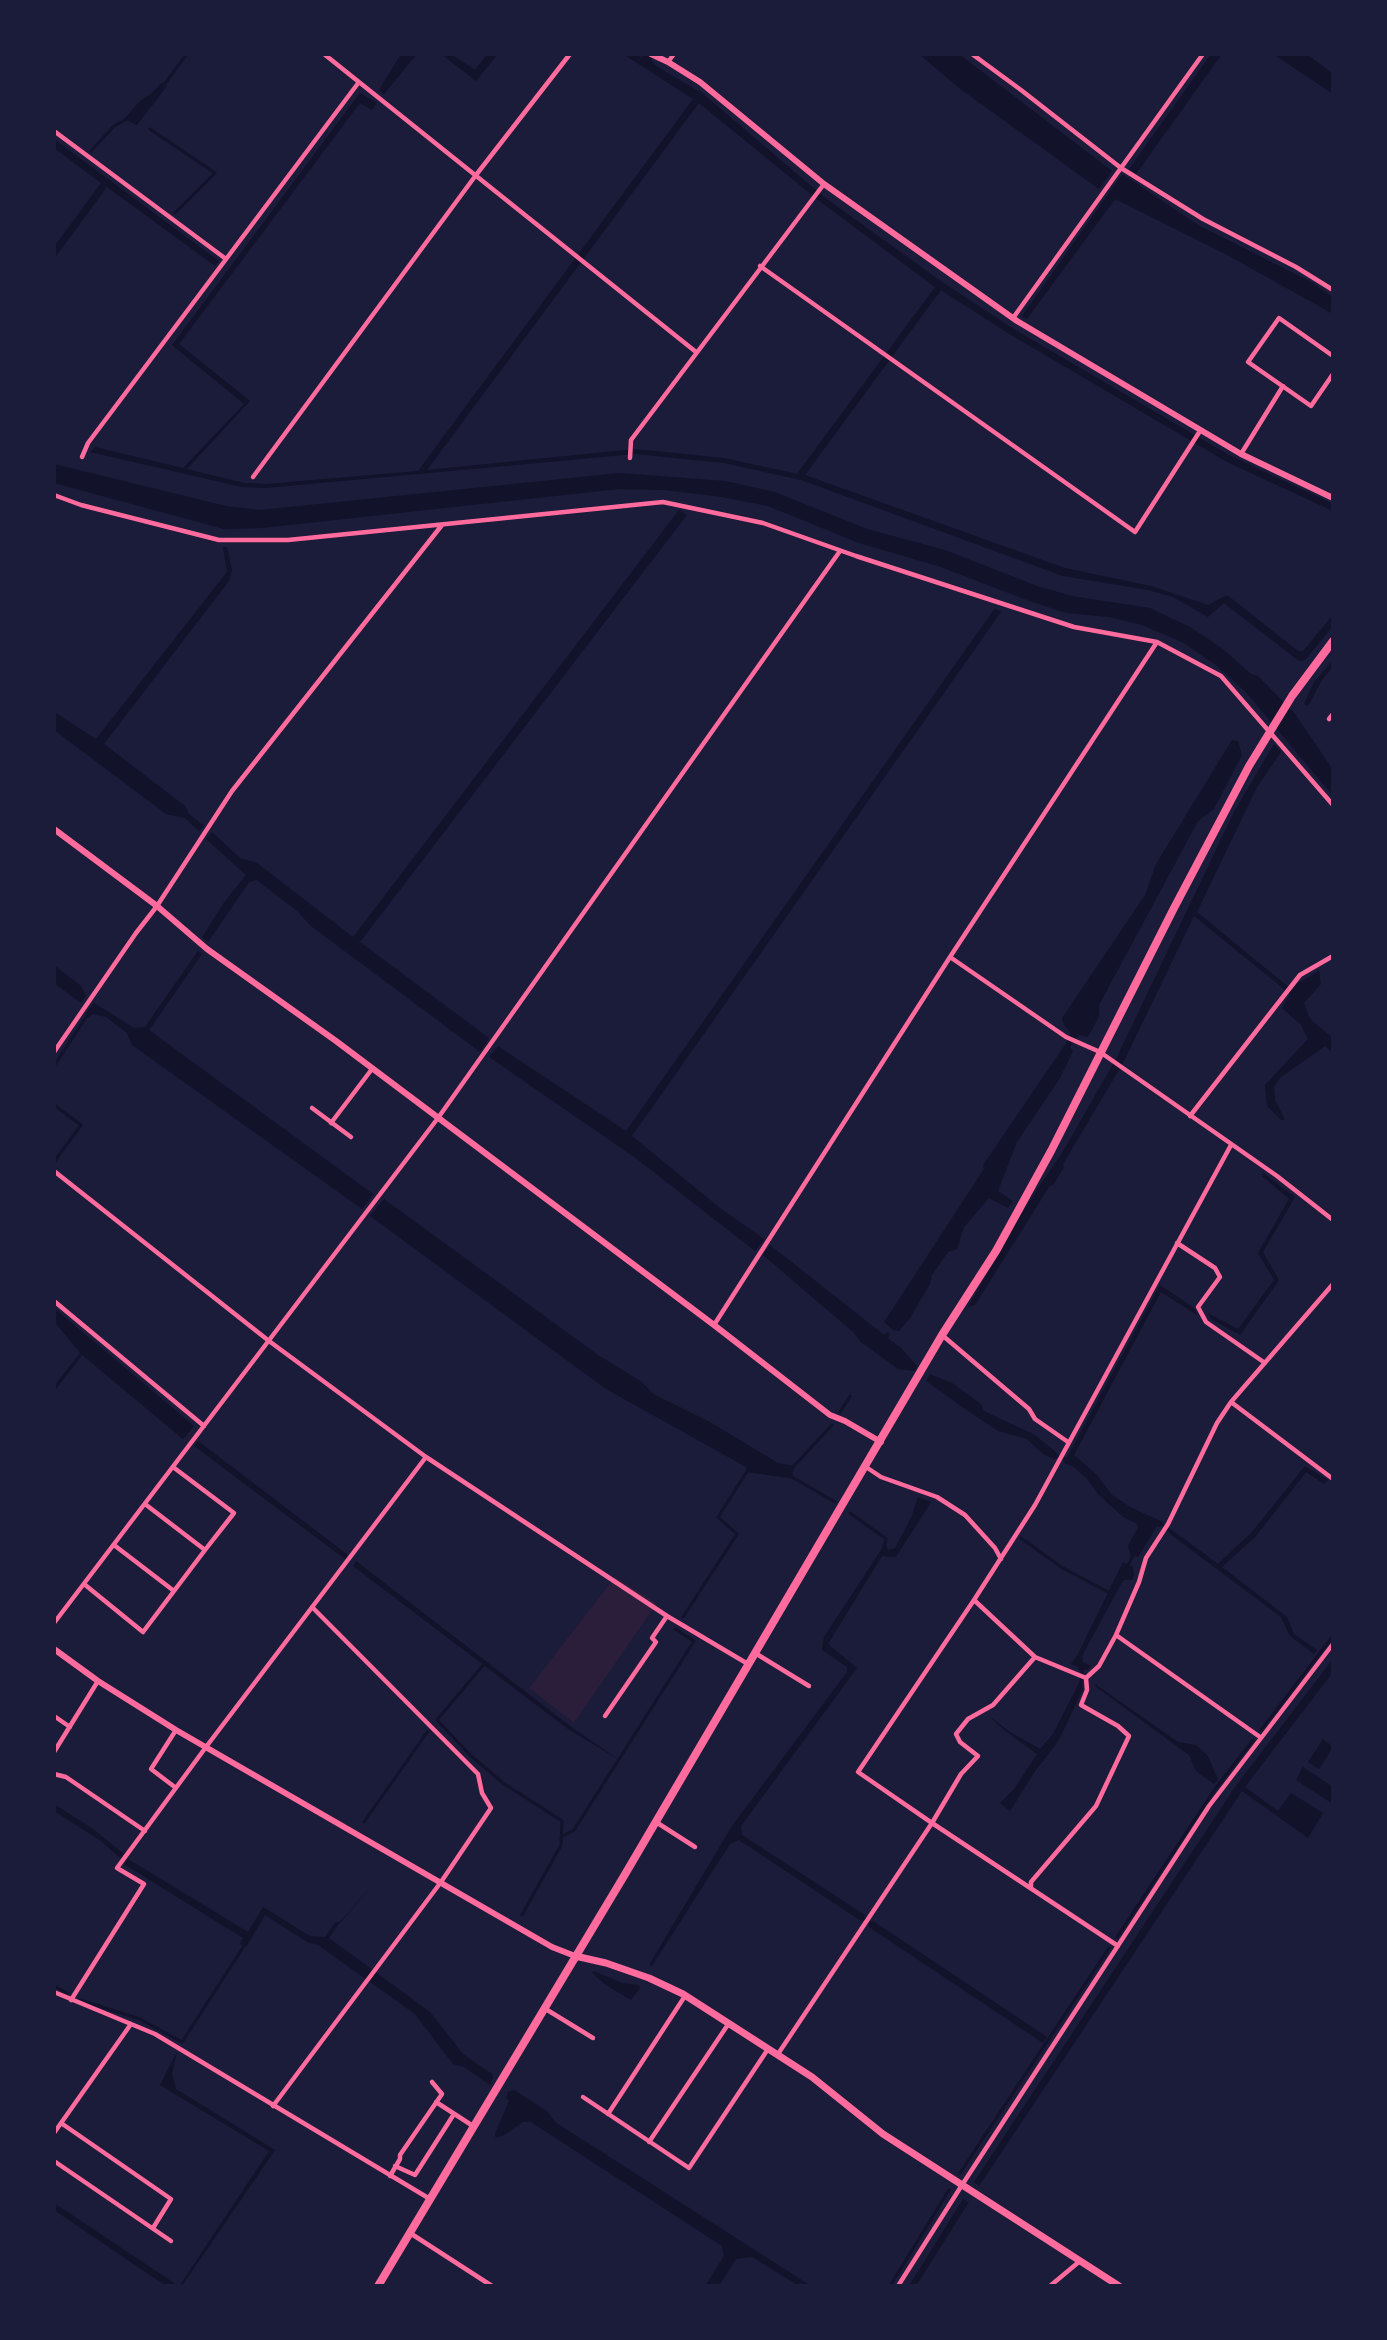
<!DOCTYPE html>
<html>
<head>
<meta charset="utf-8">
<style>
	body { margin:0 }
	#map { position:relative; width:1387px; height:2340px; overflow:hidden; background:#1b1b3a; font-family:"Nunito Sans",sans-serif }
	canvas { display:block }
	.frame { position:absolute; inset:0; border:56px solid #1b1b3a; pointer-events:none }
</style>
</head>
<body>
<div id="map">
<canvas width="1387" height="2340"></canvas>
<div class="frame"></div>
</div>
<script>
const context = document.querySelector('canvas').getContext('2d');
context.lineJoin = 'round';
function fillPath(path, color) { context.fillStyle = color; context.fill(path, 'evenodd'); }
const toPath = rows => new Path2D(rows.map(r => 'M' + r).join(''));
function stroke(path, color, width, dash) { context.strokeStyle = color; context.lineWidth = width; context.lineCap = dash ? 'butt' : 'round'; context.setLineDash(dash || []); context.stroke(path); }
const green = toPath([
	[615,1577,657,1603,574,1723,529,1688]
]);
const water = toPath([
	[401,54,417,54,384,94,379,90],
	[441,54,451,54,475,70,487,54,498,54,476,81],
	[623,54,635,54,641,57,644,54,657,54,651,60,656,66,702,93,824,197,945,284,1017,331,1229,455,1333,504,1333,511,1227,462,1006,332,941,290,805,475,1065,568,1151,586,1208,605,1227,595,1298,651,1303,651,1333,615,1333,626,1305,660,1299,661,1224,603,1208,617,1173,597,1148,590,1063,576,801,480,724,463,635,454,266,488,242,487,90,452,95,447,183,468,244,404,172,345,360,93,377,103,372,110,360,103,179,344,250,401,187,469,244,483,266,484,418,471,693,99],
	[699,103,818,200,935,287,797,474,724,458,635,449,427,470],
	[919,54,959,54,1112,171,1099,189,959,88],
	[1211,54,1222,54,1136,174,1129,169],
	[1273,54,1307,54,1333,74,1333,94],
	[161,83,167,86,137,125,124,119,141,100,152,93],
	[54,139,166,222,219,261,215,266,107,187,54,259,54,247,101,183,54,148],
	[1124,175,1198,225,1309,281,1333,297,1333,314,1229,256,1115,199,1027,319,1022,316,1121,176],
	[54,464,226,506,260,510,620,473,725,481,775,492,867,529,945,550,1037,586,1072,596,1150,608,1190,627,1223,649,1251,674,1258,676,1296,715,1333,770,1333,796,1245,691,1216,665,1182,642,1142,625,1109,617,1066,613,1027,600,938,566,859,543,768,506,716,496,663,490,619,489,262,528,224,529,54,483],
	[679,510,687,515,360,942,489,1038,480,1052,311,926,297,911,257,880,249,882,208,942,202,937,223,904,246,875,206,839,212,832,240,858,257,863,353,937],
	[223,547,227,547,232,570,229,581,104,744,185,806,189,814,204,826,199,831,185,818,166,814,54,730,54,712,96,739,227,572],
	[995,608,1001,612,632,1136,720,1208,764,1239,755,1251,637,1159,489,1057,498,1046,626,1131],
	[1333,660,1333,667,1322,680,1308,706,1304,704,1314,682],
	[1232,740,1238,741,1242,755,1214,809,1198,821,1099,1005,1099,1016,1088,1037,1079,1035,1070,1047,1073,1051,1060,1078,1017,1142,998,1191,1013,1201,1008,1208,989,1198,964,1227,957,1249,948,1252,932,1275,930,1284,910,1318,899,1331,893,1330,884,1322,984,1169,983,1165,1065,1045,1071,1033,1064,1025,1062,1018,1145,895,1156,864],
	[1274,744,1281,752,1256,789,1197,912,1292,990,1297,984,1319,971,1321,984,1304,1003,1310,1019,1333,1038,1333,1053,1325,1046,1280,1078,1274,1087,1275,1100,1285,1120,1281,1120,1267,1106,1265,1085,1308,1039,1301,1025,1282,1008,1290,994,1194,916,1123,1063,1063,1164,1064,1167,1054,1184,1049,1187,975,1305,968,1307,1028,1203,1062,1153,1116,1059,1234,812],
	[198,951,202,954,149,1030,373,1194,362,1209,132,1045,127,1033,106,1017,93,1014,84,1020,86,1013,94,1003,134,1028,145,1027],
	[54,965,81,986,86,996,81,1003,54,983],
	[1263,1173,1295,1197,1263,1252,1279,1280,1240,1335,1211,1319,1208,1313,1238,1329,1274,1280,1258,1253,1289,1199,1262,1176],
	[384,1199,598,1355,642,1382,653,1394,710,1422,778,1463,795,1466,792,1474,795,1479,747,1472,746,1467,606,1389,370,1216],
	[770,1245,884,1335,887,1332,890,1334,888,1338,901,1348,917,1366,915,1371,898,1369,861,1342,853,1332,763,1255],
	[1160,1285,1194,1308,1197,1315,1161,1292,1074,1455,1096,1474,1112,1495,1132,1508,1163,1522,1160,1527,1157,1526,1138,1557,1130,1555,1128,1546,1138,1527,1136,1523,1123,1517,1099,1495,1087,1479,1074,1467,1064,1463],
	[54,1308,194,1426,183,1439,81,1354,54,1321],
	[930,1374,952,1383,981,1404,984,1411,1035,1435,1057,1453,1055,1460,1043,1454,1027,1439,998,1431,968,1411,926,1381],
	[198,1441,348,1555,345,1559,194,1446],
	[1305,1466,1328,1480,1324,1484,1306,1472,1256,1536,1222,1567,1287,1617,1294,1634,1317,1650,1314,1654,1290,1636,1281,1617,1170,1534,1172,1530,1218,1564,1252,1532],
	[918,1497,931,1502,896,1557,882,1556,828,1644,857,1668,741,1826,742,1835,865,1915,861,1921,739,1840,730,1844,652,1966,649,1965,732,1826,847,1672,847,1667,822,1650,824,1637,881,1550,885,1538,888,1538,886,1545,888,1550,895,1548,911,1518],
	[356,1561,570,1726,619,1760,568,1729,353,1566],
	[1123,1562,1133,1567,1134,1576,1132,1580,1124,1580,1121,1584,1082,1656,1083,1662,1091,1666,1087,1670,1079,1670,1078,1667,1071,1664,1078,1654],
	[1333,1659,1333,1672,1245,1787,1278,1811,1291,1793,1323,1813,1308,1838,1242,1791,979,2186,974,2182,1235,1787],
	[1080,1681,1082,1682,1083,1689,1059,1740,1036,1770,1010,1811,1000,1803,1015,1788,1037,1754,1005,1731,988,1715,1010,1732,1040,1749,1053,1734],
	[1095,1684,1178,1742,1196,1745,1208,1756,1218,1780,1214,1784,1196,1771,1189,1755,1096,1687],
	[1323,1739,1333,1747,1319,1769,1308,1762],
	[1303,1767,1333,1787,1333,1804,1296,1780],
	[54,1804,93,1829,124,1854,120,1858,101,1841,54,1811],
	[128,1859,248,1932,263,1907,310,1936,325,1937,335,1923,341,1921,374,1883,341,1922,338,1925,329,1938,430,2012,463,2054,492,2074,493,2078,490,2085,464,2067,453,2064,415,2014,318,1945,307,1942,265,1915,246,1947,240,1944,243,1938,124,1864],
	[873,1921,1047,2037,1043,2043,869,1927],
	[594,1971,622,1983,638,1985,640,1988,631,2000,606,1985,592,1973],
	[177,2052,172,2074,176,2089,275,2150,182,2286,166,2286,54,2210,54,2203,177,2285,180,2285,269,2151,160,2085],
	[514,2090,547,2111,555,2122,811,2286,799,2286,752,2257,736,2259,719,2286,705,2286,724,2256,722,2246,531,2122,523,2122,504,2135,496,2138,495,2134,509,2101,506,2098,508,2092],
	[963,2199,969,2202,916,2286,909,2286]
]);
const stream = toPath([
	[163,86,187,54],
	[150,129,215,173,175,213],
	[91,151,114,126,127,119],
	[54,1066,84,1020],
	[54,1105,81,1125,54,1162],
	[54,1389,81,1354],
	[840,1412,850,1396],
	[1056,1456,1065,1459],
	[793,1467,832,1425],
	[792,1477,835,1502],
	[850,1513,885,1538],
	[1162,1524,1171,1532],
	[1021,1538,1061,1567,1108,1592],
	[1128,1565,1133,1556],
	[683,1617,737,1534,718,1517,748,1470],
	[484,1664,437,1720,470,1755,503,1783,562,1821,561,1845,522,1915],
	[1081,1682,1082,1670],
	[1261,1730,1333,1636],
	[364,1822,428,1731],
	[561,1837,574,1830,694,1641,675,1629],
	[863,1918,871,1924],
	[1117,1937,1215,1789,1253,1740],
	[54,1986,67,1993],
	[80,2000,140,2019,182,2042,244,1946],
	[960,2173,1109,1948],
	[890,2286,949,2190]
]);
const minor = toPath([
	[324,54,696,352],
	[972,54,1021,90,1121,168,1203,219,1296,267,1333,290],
	[668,62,674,54],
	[54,131,226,259],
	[760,266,1135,532,1200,431],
	[1013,318,1203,54],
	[1333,356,1279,318,1248,362,1311,406,1333,374],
	[1241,454,1283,386],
	[82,457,88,443,359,82],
	[630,458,631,440,824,184],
	[253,477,476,175,570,54],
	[54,495,81,505,219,540,288,540,663,502,763,523,856,556,1074,627,1157,642,1221,676,1333,805],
	[1329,719,1333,714],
	[950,957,1066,1037,1100,1052,1277,1176,1333,1220],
	[54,1052,136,933,157,906,232,791,442,525],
	[312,1108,351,1137],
	[1190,1116,1300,975,1333,956],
	[331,1123,372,1069],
	[54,1171,269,1341,426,1457,667,1616,748,1664],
	[1177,1243,1215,1268,1220,1277,1198,1307,1206,1322,1265,1363],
	[54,1301,204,1426],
	[714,1325,950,957,1157,642],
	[942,1335,1029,1409,1035,1419,1068,1442],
	[1231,1402,1333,1479],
	[866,1467,881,1477,937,1497,965,1515,995,1548,1001,1559],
	[145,1504,205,1550],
	[114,1545,174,1591],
	[84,1584,143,1632,205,1550,234,1513,173,1467],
	[974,1600,1035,1657,1086,1678],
	[54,1623,438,1118,840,551],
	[1116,1635,1260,1737],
	[755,1653,809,1686],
	[1086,1678,1099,1666,1116,1635,1139,1582,1146,1558,1168,1524,1217,1423,1231,1402,1333,1284],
	[54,1716,70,1727],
	[605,1716,656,1642,652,1638,667,1616],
	[54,1752,98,1681],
	[54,1774,66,1777,145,1831],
	[176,1788,151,1769,176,1730],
	[656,1822,695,1847],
	[1031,1888,1031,1882,1096,1806,1129,1736,1118,1726,1081,1705,1087,1690,1086,1678],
	[1118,1946,932,1823,858,1772,974,1600,1035,1505,1231,1145],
	[54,1992,155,2034,430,2199],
	[71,2000,144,1884,117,1868,206,1747,426,1457],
	[544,2008,593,2038],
	[778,2054,932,1823,961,1774,978,1756,960,1742,956,1734,968,1719,993,1705,1035,1657],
	[583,2097,689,2168,768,2049],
	[436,2102,473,2126],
	[273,2106,441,1882,491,1808,482,1793,478,1774,312,1607],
	[608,2114,685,1996],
	[61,2123,171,2199,153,2228],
	[54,2133,131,2024],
	[649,2142,729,2023],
	[54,2161,171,2241],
	[395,2166,415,2175,454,2114],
	[390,2176,400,2159,400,2155,442,2094,432,2082],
	[410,2233,492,2286],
	[898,2286,962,2185,1209,1806,1333,1644],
	[1050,2286,1080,2261]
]);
const tertiary = toPath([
	[651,54,668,62,700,82,824,184,1017,321,1241,454,1333,498],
	[54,829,157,906,207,949,336,1041,714,1325,830,1415,845,1421,881,1442],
	[54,1649,98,1681,176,1730,552,1947,575,1956]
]);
const secondary = toPath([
	[575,1956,606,1963,649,1978,683,1994,812,2077,883,2134,1119,2286]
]);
const trunk = toPath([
	[378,2286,624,1876,942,1335,996,1251,1051,1151,1174,908,1249,766,1292,696,1333,641]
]);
fillPath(green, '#2a1e3b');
fillPath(water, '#12122b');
stroke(stream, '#12122b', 3);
stroke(minor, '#ff6b9d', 4.5);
stroke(tertiary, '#ff6b9d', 6);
stroke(secondary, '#ff6b9d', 7);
stroke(trunk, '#ff6b9d', 8);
</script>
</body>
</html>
